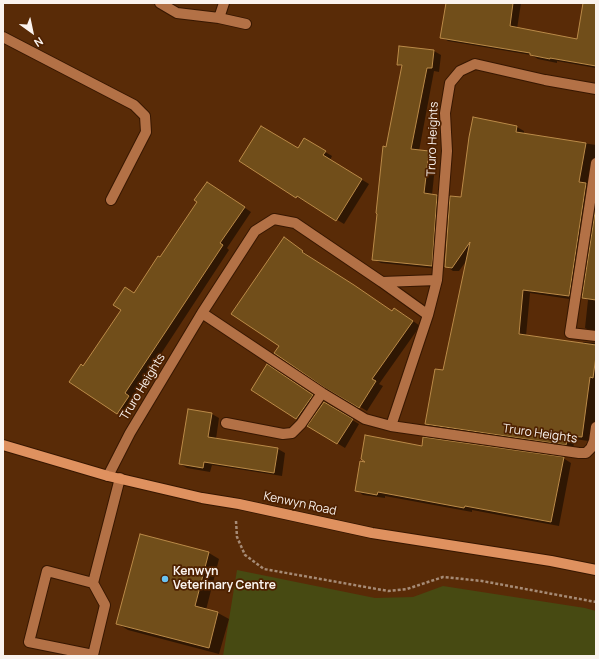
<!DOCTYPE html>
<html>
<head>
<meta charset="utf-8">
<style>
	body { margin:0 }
	#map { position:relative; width:599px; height:659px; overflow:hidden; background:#592b07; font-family:Manrope,sans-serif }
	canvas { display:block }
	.frame { position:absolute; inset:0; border:4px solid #faf3ee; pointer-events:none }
	.north { position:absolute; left:12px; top:12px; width:40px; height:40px; -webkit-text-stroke:3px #4e2100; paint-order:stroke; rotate:147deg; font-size:11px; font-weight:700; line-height:16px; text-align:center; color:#faf3ee }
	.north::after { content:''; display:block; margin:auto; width:14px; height:18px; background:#faf3ee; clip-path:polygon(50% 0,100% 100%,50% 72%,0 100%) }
</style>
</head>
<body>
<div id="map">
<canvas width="599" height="659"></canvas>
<div class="frame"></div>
<div class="north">N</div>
</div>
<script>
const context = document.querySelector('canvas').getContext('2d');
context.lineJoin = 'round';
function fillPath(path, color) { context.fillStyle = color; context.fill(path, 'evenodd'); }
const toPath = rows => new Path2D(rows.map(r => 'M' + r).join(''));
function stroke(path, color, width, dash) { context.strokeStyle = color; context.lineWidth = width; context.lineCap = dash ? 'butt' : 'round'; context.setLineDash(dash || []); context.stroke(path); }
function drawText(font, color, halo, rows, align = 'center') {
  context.font = font + ' Manrope,sans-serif'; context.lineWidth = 3.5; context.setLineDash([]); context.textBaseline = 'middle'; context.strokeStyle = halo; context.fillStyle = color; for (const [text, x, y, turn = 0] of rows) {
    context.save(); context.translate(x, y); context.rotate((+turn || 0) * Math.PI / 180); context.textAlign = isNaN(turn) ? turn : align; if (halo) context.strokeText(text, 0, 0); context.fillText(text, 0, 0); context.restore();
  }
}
const green = toPath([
	[237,570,375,598,413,597,443,586,585,608,596,611,596,656,223,656]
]);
const shadow = toPath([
	[447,3,521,3,517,29,578,40,596,20,596,68,557,61,557,63,538,59,531,55,448,41,441,37],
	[434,51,441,55,439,72,434,71,419,151,429,152,436,157,432,195,437,196,444,200,439,269,381,263,373,259,387,148,403,67,398,65],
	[517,127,524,131,524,134,596,145,596,171,576,300,530,293,526,336,583,344,583,342,596,343,596,437,595,442,575,439,573,448,434,428,426,424,443,371,467,260,459,271,453,271,446,266,462,198],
	[312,144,332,156,330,160,369,184,344,224,305,200,304,201,297,197,240,161,298,150],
	[214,187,251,212,227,248,229,250,132,398,136,401,125,417,70,381,84,367,160,258,198,201],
	[596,213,596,332,592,332,585,328,588,300,583,297],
	[291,243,309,256,309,257,392,312,402,313,420,326,379,384,383,386,367,411,326,387,280,345],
	[275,370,320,400,304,423,252,390],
	[324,403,359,424,345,448,309,426],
	[189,410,212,414,219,418,216,439,278,449,285,453,282,476,212,465,210,472,187,468,180,464],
	[422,447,563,458,571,463,559,526,472,510,472,512,385,496,385,498,363,495,356,490,370,464],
	[209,553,219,559,206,610,218,613,229,619,219,654,128,630,118,624]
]);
const building = toPath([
	[446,3,513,3,510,26,577,39,583,3,596,3,596,66,550,58,550,59,530,55,530,53,440,38,446,3],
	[399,46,434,50,432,68,427,68,411,149,429,151,424,193,437,195,432,266,372,260,377,214,376,213,383,146,386,147,402,65,397,65,399,46],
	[473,117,517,126,516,132,586,143,579,182,586,183,569,296,523,290,519,334,596,345,596,356,593,378,590,377,582,437,568,436,566,445,425,424,435,369,443,370,470,242,452,268,445,267,450,196,461,197,469,137,473,117],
	[261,126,298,148,304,138,326,151,323,155,362,179,336,221,297,196,296,198,239,161,261,126],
	[207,182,245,207,220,243,223,245,125,393,129,396,117,414,69,382,81,364,83,366,121,310,113,305,125,287,134,293,158,256,160,257,197,202,194,200,207,182],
	[596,206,596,300,582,298,596,206],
	[284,237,303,251,302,252,354,285,392,311,394,308,413,321,372,379,376,381,359,408,325,388,274,353,279,346,231,314,284,237],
	[267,364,313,395,296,419,251,390,267,364],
	[324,402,353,419,337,444,307,426,324,402],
	[188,409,212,413,208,437,278,448,274,473,204,462,203,468,179,464,188,409],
	[365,435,422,446,423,437,564,457,551,522,465,506,464,508,378,492,377,495,355,491,360,461,365,462,361,459,365,435],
	[140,534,209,552,195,606,218,612,209,648,116,624,140,534]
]);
const path = toPath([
	[236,521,237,537,245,555,264,569,388,591,407,589,443,577,482,581,596,602]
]);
const minor = toPath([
	[160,3,177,13,219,18],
	[224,3,219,18,246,24],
	[3,37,134,105,145,116,146,132,111,200],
	[596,163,570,333,596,336],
	[382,282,437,280],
	[202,313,322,393,365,419,391,426,428,315,437,280,447,151,445,113,450,83,460,71,475,64,545,80,596,89],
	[226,423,283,434,292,433,301,424,322,393],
	[391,426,579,453,586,453,591,448,594,441,596,427],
	[108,476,130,433,202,313,255,231,274,219,295,223,382,282,428,315],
	[93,583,105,605,93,655,29,642,47,571,93,583,120,478]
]);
const major = toPath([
	[3,445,108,476,202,498,239,504,372,533,551,561,596,570]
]);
const markers = [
	[165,579,4,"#6ac3f1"]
];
const streetNames = [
	["Truro Heights",433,139,-88],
	["Truro Heights",143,387,-59],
	["Truro Heights",540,434,8],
	["Kenwyn Road",300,504,12]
];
const poiNames = [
	["Kenwyn",173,572],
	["Veterinary Centre",173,586]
];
fillPath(green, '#474a12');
fillPath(shadow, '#0007');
fillPath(building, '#714e1a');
stroke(building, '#ba8a48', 1);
stroke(minor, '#371701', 12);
stroke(major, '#371701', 12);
stroke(path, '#a68b76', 2.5, [3, 2]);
stroke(minor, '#b37146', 10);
stroke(major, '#df915f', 10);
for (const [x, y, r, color] of markers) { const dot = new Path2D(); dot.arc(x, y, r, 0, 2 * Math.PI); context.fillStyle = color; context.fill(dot); stroke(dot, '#4e2100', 1.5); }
drawText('12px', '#faf3ee', '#4e2100', streetNames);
drawText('bold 12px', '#faf3ee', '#4e2100', poiNames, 'left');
</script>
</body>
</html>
